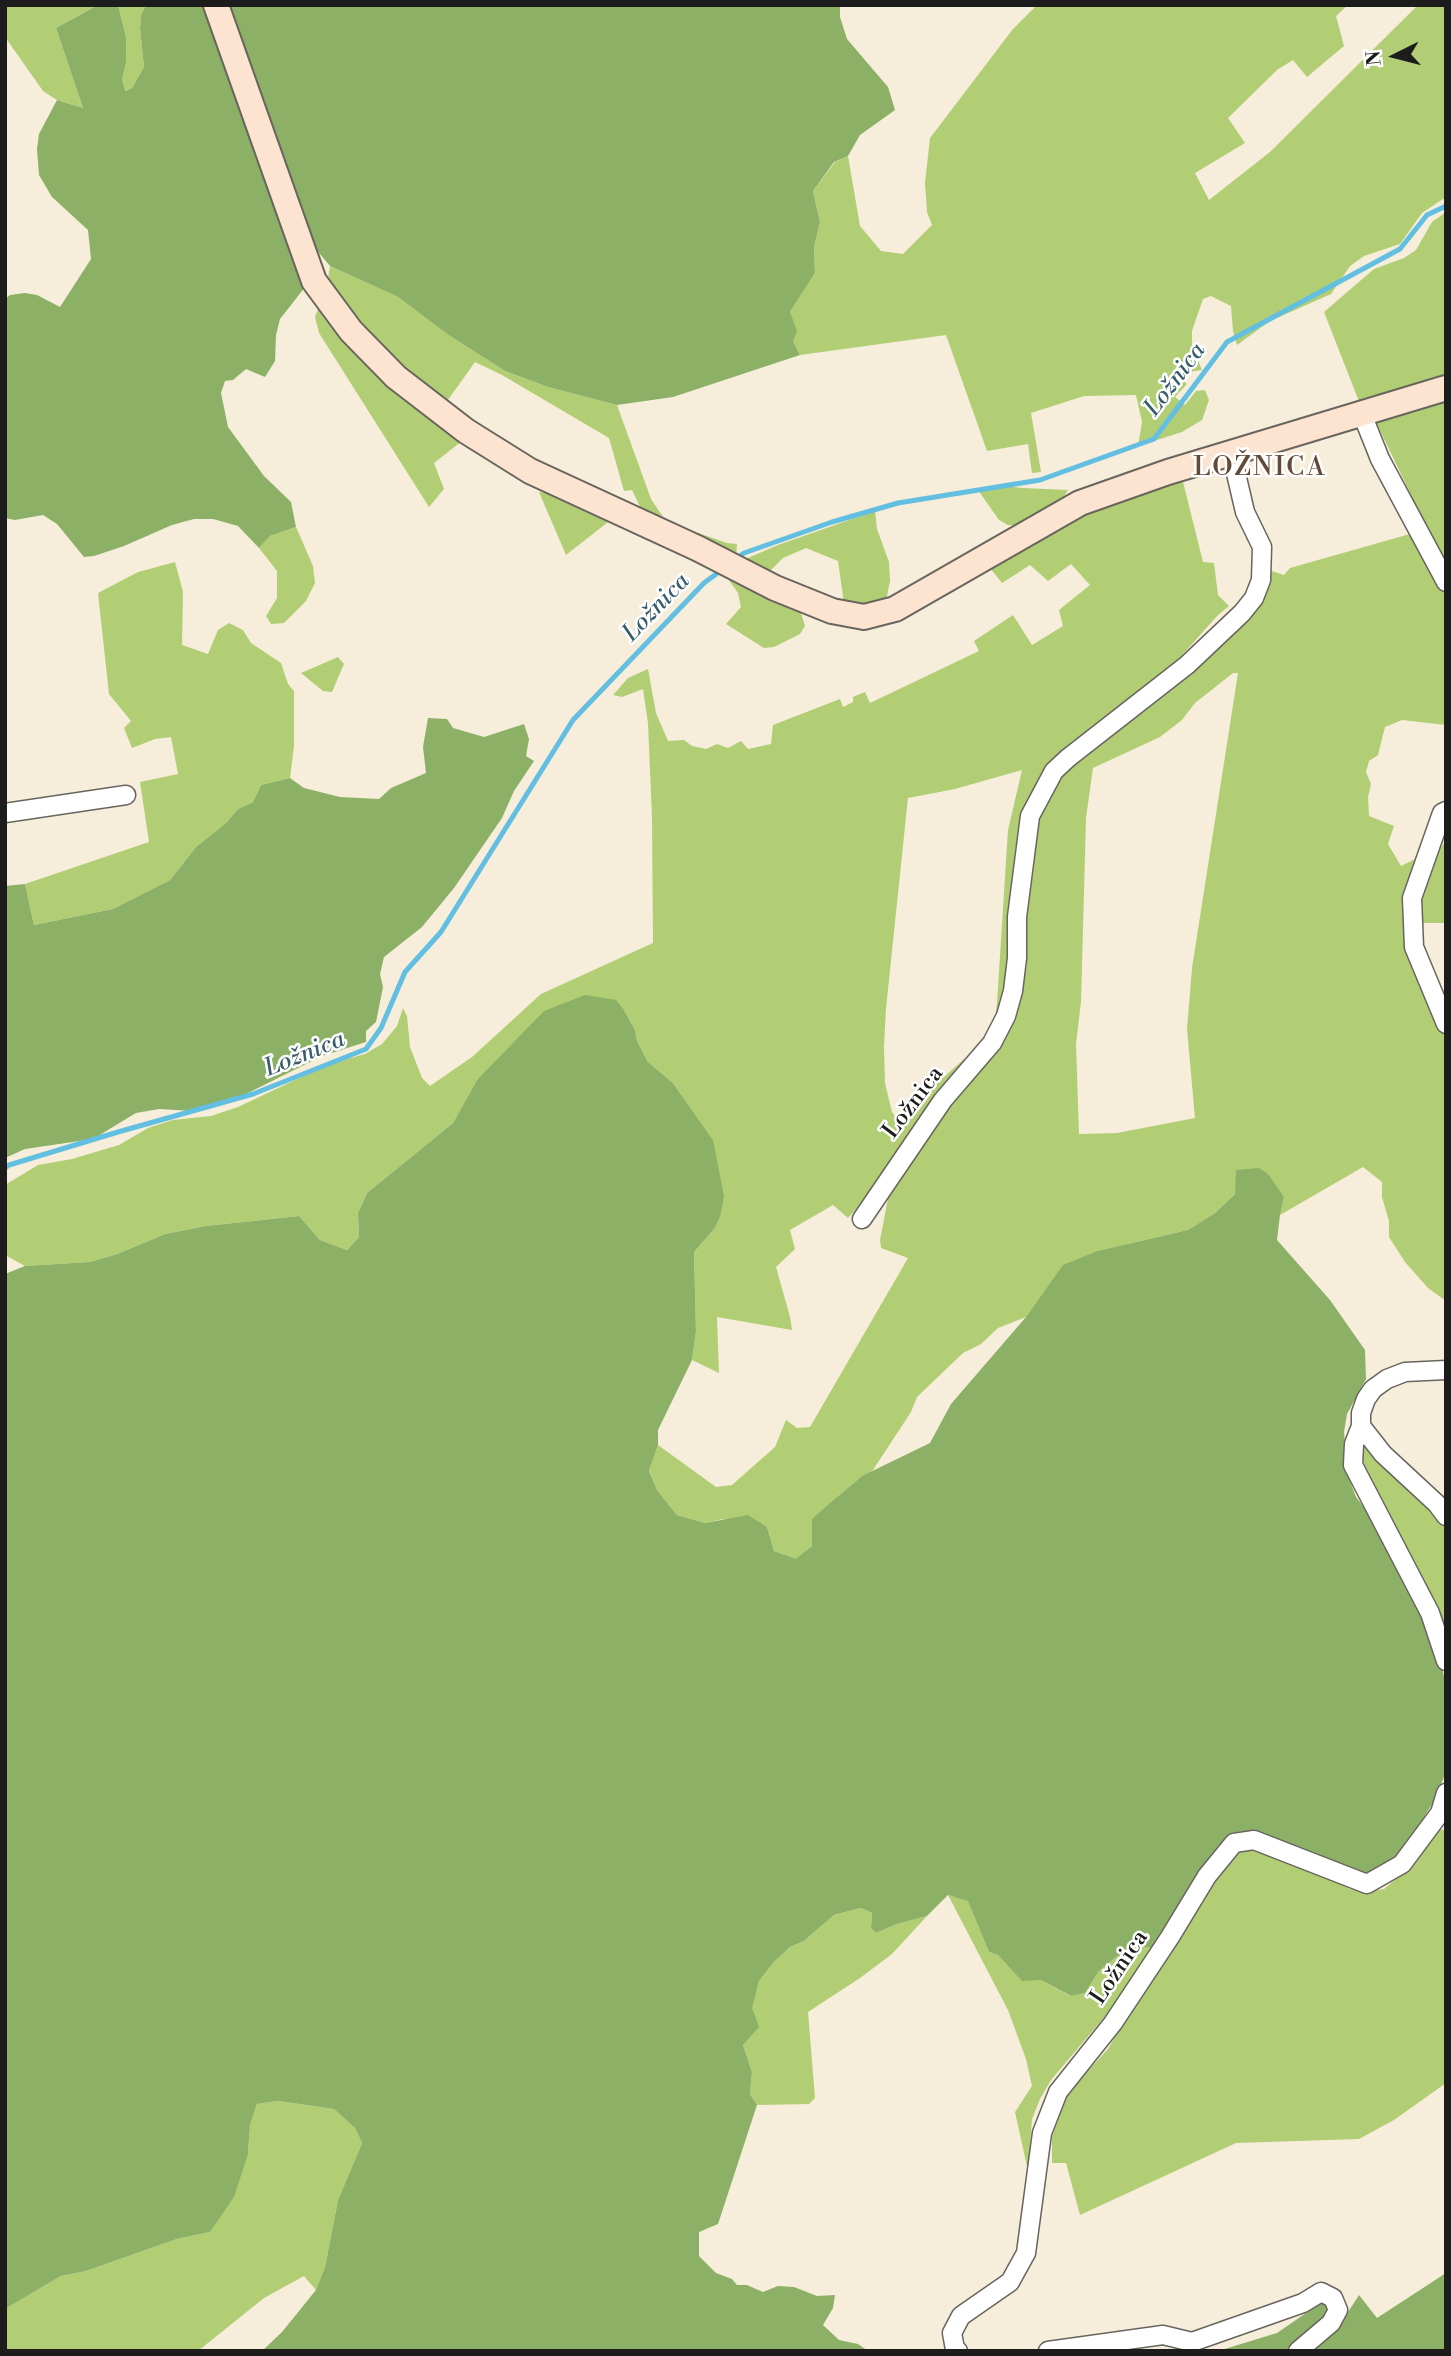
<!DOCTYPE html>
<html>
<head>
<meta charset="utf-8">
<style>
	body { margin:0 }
	#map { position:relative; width:1451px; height:2356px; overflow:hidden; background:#f6edda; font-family:"Libre Bodoni",serif }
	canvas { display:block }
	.frame { position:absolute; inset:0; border:7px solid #1c1c1c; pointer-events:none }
	.north { position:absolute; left:1360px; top:21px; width:70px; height:70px; -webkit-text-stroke:5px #fff; paint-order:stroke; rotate:264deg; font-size:19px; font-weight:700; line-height:28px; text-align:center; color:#1c1c1c }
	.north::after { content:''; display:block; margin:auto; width:24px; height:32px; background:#1c1c1c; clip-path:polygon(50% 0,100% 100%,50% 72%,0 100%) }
</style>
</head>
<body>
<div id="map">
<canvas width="1451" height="2356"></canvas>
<div class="frame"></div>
<div class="north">N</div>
</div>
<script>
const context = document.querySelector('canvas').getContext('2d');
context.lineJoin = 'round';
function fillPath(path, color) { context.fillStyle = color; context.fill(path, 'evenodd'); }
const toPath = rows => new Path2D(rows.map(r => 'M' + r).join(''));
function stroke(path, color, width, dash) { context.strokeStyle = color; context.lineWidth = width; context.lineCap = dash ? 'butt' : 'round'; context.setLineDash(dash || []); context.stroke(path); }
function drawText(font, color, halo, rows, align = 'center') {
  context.font = font + ' "Libre Bodoni",serif'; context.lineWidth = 5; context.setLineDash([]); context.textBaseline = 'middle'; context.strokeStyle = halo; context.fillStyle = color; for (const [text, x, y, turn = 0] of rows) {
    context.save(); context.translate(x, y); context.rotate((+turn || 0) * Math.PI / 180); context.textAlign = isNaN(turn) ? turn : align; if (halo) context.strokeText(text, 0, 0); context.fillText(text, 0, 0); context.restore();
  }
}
const green = toPath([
	[5,5,98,5,56,28,83,108,57,100,43,91,5,37],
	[118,5,146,5,141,15,140,28,144,67,132,88,124,91,122,80,126,62,126,37],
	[1037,5,1348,5,1336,16,1344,46,1307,77,1293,60,1277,70,1228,118,1245,143,1195,173,1209,200,1270,152,1418,5,1446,5,1446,197,1422,213,1400,244,1364,256,1350,266,1331,294,1270,321,1237,345,1233,331,1231,306,1211,296,1203,299,1192,331,1192,346,1202,370,1188,372,1179,377,1187,384,1175,397,1185,405,1196,391,1205,390,1209,400,1202,420,1182,432,1138,446,1142,422,1136,395,1084,396,1031,413,1041,472,1032,473,1028,444,987,451,946,335,800,355,793,341,790,312,815,273,814,247,820,222,813,191,835,162,848,156,860,226,881,251,903,254,932,225,927,212,925,183,930,138,1013,29],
	[1446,212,1446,379,1360,404,1324,312,1374,269,1404,258,1416,250,1432,222],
	[330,266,398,297,447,334,505,371,548,387,617,405,651,499,663,517,681,527,727,543,737,544,736,558,644,515,632,490,624,491,609,438,502,375,475,362,445,404,438,399,364,332,328,279],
	[318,309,326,314,356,354,393,387,462,441,434,463,444,489,429,507,319,333,315,317],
	[1446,399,1446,568,1377,424,1378,417],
	[1182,478,1203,562,1214,563,1218,595,1229,606,1218,615,1175,663,1067,746,1045,768,1015,849,1012,926,1001,1019,870,1193,848,1218,833,1205,790,1230,795,1249,776,1267,790,1317,792,1330,717,1317,719,1373,692,1360,696,1332,694,1252,715,1228,720,1217,713,1140,673,1083,648,1062,637,1041,635,1030,624,1010,477,1080,453,1123,367,1193,358,1213,359,1237,347,1250,320,1240,299,1216,206,1226,165,1234,117,1254,90,1262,25,1266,5,1255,5,1185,38,1165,72,1159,119,1145,148,1128,173,1120,211,1116,238,1107,329,1064,365,1054,382,1044,397,1026,403,1008,407,1016,410,1047,422,1078,430,1086,472,1057,541,994,653,943,652,817,648,723,643,689,622,697,613,695,628,678,648,669,656,713,668,741,684,740,692,746,706,749,717,744,728,748,741,741,748,749,771,744,773,725,840,699,843,707,853,702,853,697,865,692,870,703,979,651,974,641,1013,615,1032,645,1063,626,1059,610,1090,585,1071,564,1048,581,1030,565,1002,583,990,568,1074,517],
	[1022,770,1008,830,997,1003,994,1028,982,1043,897,1119,892,1112,885,1083,884,1047,886,1008,908,798,955,789],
	[1002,486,1023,488,1068,490,1060,503,1021,526,1008,525,999,520,978,490],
	[539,492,546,493,608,522,566,555],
	[875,511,877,529,889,562,890,581,886,601,854,605,844,603,838,561,806,548,783,558,768,573,741,561,778,545],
	[296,527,313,566,315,583,306,601,284,623,271,624,266,616,277,598,277,571,259,548,270,536],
	[1417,532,1446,593,1446,725,1402,720,1385,727,1378,755,1369,761,1366,772,1371,784,1368,797,1369,816,1394,826,1388,844,1401,866,1427,853,1409,888,1428,1000,1446,1035,1446,1301,1428,1288,1405,1262,1389,1237,1389,1221,1382,1197,1382,1182,1363,1167,1280,1215,1284,1197,1237,1170,1235,1194,1215,1213,1188,1230,1097,1251,1064,1265,1026,1317,998,1328,981,1344,963,1353,917,1397,911,1412,871,1473,862,1476,837,1497,812,1546,797,1560,774,1551,767,1527,723,1519,705,1523,677,1515,657,1490,649,1469,658,1445,716,1487,732,1485,775,1447,786,1420,797,1428,810,1427,908,1258,881,1248,880,1240,890,1188,942,1109,1010,1026,1017,1010,1027,965,1026,874,1028,841,1054,777,1248,616,1264,597,1266,569,1284,575,1290,568],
	[1233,673,1238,673,1192,968,1187,1029,1195,1118,1117,1133,1079,1134,1076,1044,1081,1002,1086,818,1093,768,1160,737,1182,720,1195,703],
	[175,562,183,592,182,645,208,654,218,630,229,623,243,630,251,643,281,663,288,684,294,691,294,746,290,778,261,785,253,802,238,809,226,823,196,847,170,880,113,909,34,925,25,884,149,842,140,782,178,774,171,737,155,739,132,748,124,728,131,721,109,694,98,593,138,572],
	[726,576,801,613,805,626,800,634,774,647,764,648,726,624,741,607,738,593],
	[338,657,344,664,332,692,323,691,301,673],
	[1446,840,1446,923,1418,923,1420,890,1435,856],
	[1364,1447,1417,1495,1446,1527,1446,1629,1391,1521,1363,1473,1358,1454],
	[1437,1828,1446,1831,1446,2083,1394,2120,1359,2139,1236,2143,1080,2215,1066,2163,1052,2163,1052,2137,1065,2100,1073,2087,1108,2049,1146,1983,1228,1854,1245,1846,1294,1858,1350,1889,1364,1892,1384,1889,1408,1869],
	[948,1895,968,1900,989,1952,998,1955,1022,1980,1041,1980,1070,1996,1085,1993,1099,1971,1124,1951,1142,1947,1155,1948,1128,1989,1051,2080,1040,2099,1032,2119,1028,2171,1015,2112,1032,2086,1026,2059,1008,2010],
	[861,1908,872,1913,871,1928,876,1933,897,1924,927,1916,892,1954,860,1978,808,2012,815,2098,809,2104,757,2105,750,2094,752,2072,743,2045,758,2027,751,2008,759,1981,774,1962,790,1947,804,1941,834,1915],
	[278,2101,334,2109,355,2128,362,2143,338,2200,325,2267,316,2290,304,2276,264,2298,198,2351,5,2351,5,2309,61,2276,86,2271,177,2239,210,2232,248,2154,250,2125,257,2104]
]);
const forest = toPath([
	[98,5,118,5,126,37,126,62,122,80,125,91,132,88,144,67,140,28,141,15,146,5,206,5,309,282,280,319,276,335,275,361,265,377,246,369,233,380,225,381,221,393,228,427,264,476,291,502,296,527,270,536,259,548,238,526,213,519,194,519,172,525,124,546,94,556,84,557,57,524,43,515,15,520,5,518,5,299,10,295,25,293,37,295,60,307,91,259,88,230,52,197,39,175,37,149,39,134,57,100,83,108,56,28],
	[226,5,840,5,840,17,847,39,888,87,895,110,860,135,848,156,834,162,813,191,820,222,814,247,815,273,790,312,797,331,793,341,800,355,673,397,617,405,548,387,505,371,447,334,398,297,330,266,309,241],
	[428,718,447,719,453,728,484,737,524,724,529,739,526,756,534,761,514,791,502,818,454,888,422,927,384,957,380,974,383,987,376,1022,366,1031,366,1042,322,1056,236,1099,194,1111,159,1109,136,1113,93,1139,25,1149,5,1158,5,886,25,884,34,925,113,909,170,880,196,847,226,823,238,809,253,802,261,785,290,778,304,788,340,797,379,799,391,788,426,773,423,747],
	[585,995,616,1000,624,1010,635,1030,637,1041,648,1062,673,1083,713,1140,724,1196,720,1217,715,1228,694,1252,696,1332,692,1360,658,1430,658,1445,649,1470,657,1490,677,1515,705,1523,748,1515,767,1527,774,1551,796,1559,812,1546,812,1519,837,1497,862,1476,930,1443,951,1404,1026,1317,1063,1265,1097,1251,1188,1230,1215,1213,1235,1194,1236,1170,1259,1168,1268,1174,1284,1197,1280,1215,1277,1240,1330,1300,1365,1350,1366,1379,1347,1414,1344,1432,1348,1476,1356,1497,1378,1526,1437,1648,1444,1676,1446,1772,1435,1799,1401,1856,1386,1868,1359,1877,1267,1836,1244,1831,1232,1833,1218,1846,1155,1948,1142,1947,1124,1951,1099,1971,1085,1993,1071,1996,1041,1980,1022,1981,998,1955,989,1952,968,1901,948,1895,927,1916,897,1924,876,1933,871,1928,872,1913,861,1908,834,1915,804,1941,790,1947,774,1962,759,1981,752,2008,759,2027,743,2045,752,2072,750,2094,757,2105,718,2224,699,2232,699,2256,716,2273,732,2279,737,2285,747,2285,763,2292,778,2286,794,2287,817,2296,835,2295,833,2308,823,2325,839,2340,858,2344,868,2351,262,2351,282,2332,316,2290,325,2267,338,2200,362,2143,355,2128,334,2109,278,2101,257,2104,250,2125,248,2154,234,2197,210,2232,177,2239,86,2271,61,2276,5,2309,5,1274,25,1266,90,1262,117,1254,165,1234,206,1226,299,1216,320,1240,347,1250,359,1237,358,1213,367,1193,453,1123,477,1080,544,1011],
	[1446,2273,1446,2351,1308,2351,1339,2326,1359,2295,1377,2318],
	[1319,2304,1327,2304,1330,2308,1330,2315,1285,2351,1218,2351,1277,2333]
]);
const stream = toPath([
	[736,559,744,553,832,522,898,503,1040,480,1154,439,1227,342,1400,249,1427,215,1446,206],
	[5,1168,9,1165,118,1132,253,1094,366,1049,381,1028,405,972,441,932,573,720,704,583,723,569]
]);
const street = toPath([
	[1362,414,1380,459,1446,582],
	[1446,811,1442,813,1412,898,1414,947,1446,1024],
	[5,813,126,795],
	[862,1219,943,1100,992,1043,1006,1016,1013,991,1017,958,1017,917,1030,816,1054,771,1068,758,1187,665,1242,613,1254,598,1261,580,1262,547,1245,512,1231,452],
	[1446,1370,1405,1372,1387,1379,1373,1389,1366,1399,1361,1413,1361,1426,1383,1454,1437,1504,1446,1516],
	[1361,1426,1354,1444,1353,1465,1430,1613,1446,1661],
	[958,2351,955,2349,952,2333,961,2316,1010,2282,1026,2253,1042,2133,1058,2092,1113,2023,1170,1937,1207,1876,1234,1843,1254,1840,1367,1884,1402,1864,1440,1813,1446,1793],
	[1048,2351,1163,2335,1192,2342,1303,2303,1321,2292,1333,2298,1338,2310,1331,2323,1298,2351]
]);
const secondary = toPath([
	[216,5,314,281,351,331,396,377,466,431,530,471,697,548,775,588,832,611,864,617,895,609,1080,503,1168,472,1446,388]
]);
const streetNames = [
	["Ložnica",914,1103,-53],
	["Ložnica",1120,1968,-56]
];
const waterNames = [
	["Ložnica",1176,380,-53],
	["Ložnica",657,608,-46],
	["Ložnica",305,1055,-22]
];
const quarterNames = [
	["LOŽNICA",1260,469]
];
fillPath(green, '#b1ce74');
fillPath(forest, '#8cb166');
stroke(stream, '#63bfe1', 5);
stroke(street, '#68655e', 21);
stroke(secondary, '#68655e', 28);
stroke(street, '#fff', 18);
stroke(secondary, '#fde4d1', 24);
drawText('23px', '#1c1c1c', '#fff', streetNames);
drawText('italic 24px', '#385d6b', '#fff', waterNames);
context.letterSpacing = '2px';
drawText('26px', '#614a37', '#fff', quarterNames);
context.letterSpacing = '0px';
</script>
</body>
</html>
